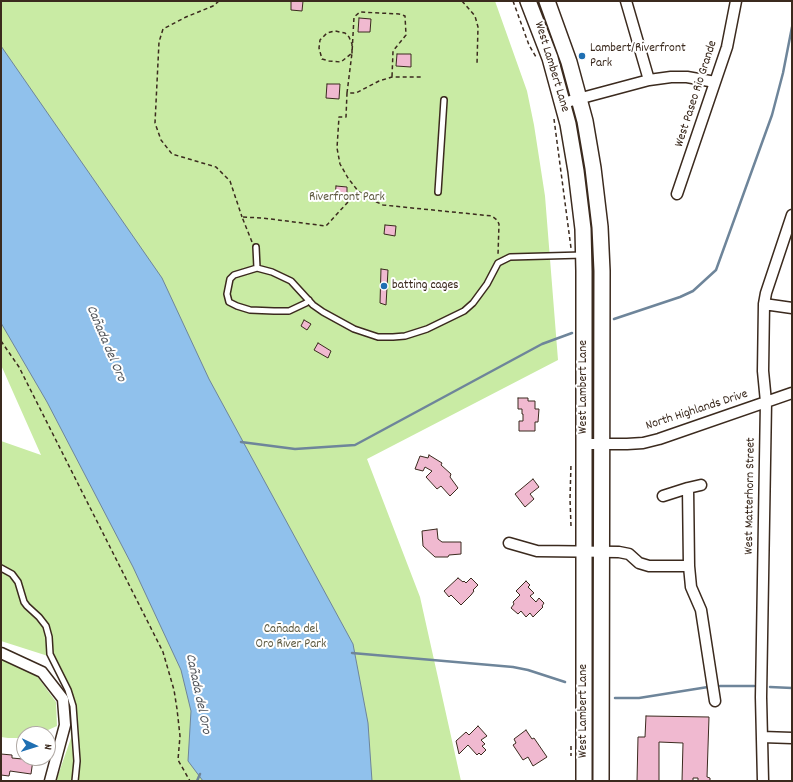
<!DOCTYPE html>
<html>
<head>
<meta charset="utf-8">
<style>
	body { margin:0 }
	#map { position:relative; width:793px; height:782px; overflow:hidden; background:#fff; font-family:Dekko,sans-serif }
	canvas { display:block }
	.frame { position:absolute; inset:0; border:2px solid #3b2a1e; pointer-events:none }
	.north { position:absolute; left:16px; top:726px; width:40px; height:40px; box-sizing:border-box; background:#fff; border:1px solid #b1aaa5; border-radius:50%; rotate:94deg; font-size:11px; font-weight:700; line-height:16px; text-align:center; color:#3b2a1e }
	.north::after { content:''; display:block; margin:auto; width:14px; height:18px; background:#1f6fb2; clip-path:polygon(50% 0,100% 100%,50% 72%,0 100%) }
</style>
</head>
<body>
<div id="map">
<canvas width="793" height="782"></canvas>
<div class="frame"></div>
<div class="north">N</div>
</div>
<script>
const context = document.querySelector('canvas').getContext('2d');
context.lineJoin = 'round';
function fillPath(path, color) { context.fillStyle = color; context.fill(path, 'evenodd'); }
const toPath = rows => new Path2D(rows.map(r => 'M' + r).join(''));
function stroke(path, color, width, dash) { context.strokeStyle = color; context.lineWidth = width; context.lineCap = dash ? 'butt' : 'round'; context.setLineDash(dash || []); context.stroke(path); }
function drawText(font, color, halo, rows, align = 'center') {
  context.font = font + ' Dekko,sans-serif'; context.lineWidth = 4; context.setLineDash([]); context.textBaseline = 'middle'; context.strokeStyle = halo; context.fillStyle = color; for (const [text, x, y, turn = 0] of rows) {
    context.save(); context.translate(x, y); context.rotate((+turn || 0) * Math.PI / 180); context.textAlign = isNaN(turn) ? turn : align; if (halo) context.strokeText(text, 0, 0); context.fillText(text, 0, 0); context.restore();
  }
}
const green = toPath([
	[1,1,495,1,527,91,534,125,545,196,558,360,367,459,420,597,461,781,56,781,71,738,69,692,48,656,1,641,1,441,41,455,1,365],
	[1,659,37,676,56,702,57,726,39,734,24,734,24,738,8,738,1,737]
]);
const water = toPath([
	[1,46,162,278,209,379,353,644,368,723,372,781,203,781,188,761,191,711,181,670,133,567,47,402,1,323,1,46]
]);
const stream = toPath([
	[614,319,680,297,693,291,716,270,772,115,783,73,792,27],
	[241,442,295,449,355,445,542,344,572,333],
	[352,653,513,667,528,670,565,682],
	[720,686,754,686],
	[770,687,792,688],
	[615,698,639,698,708,687],
	[197,781,200,774]
]);
const building = toPath([
	[291,1,303,1,302,11,291,10,291,1],
	[359,18,371,19,370,32,358,32,359,18],
	[397,54,411,54,411,67,396,66,397,54],
	[327,84,340,84,339,99,326,98,327,84],
	[336,186,347,187,347,197,335,197,336,186],
	[385,225,396,226,395,236,384,234,385,225],
	[381,269,388,270,386,305,380,303,381,269],
	[304,320,311,324,307,330,301,326,304,320],
	[318,343,331,351,328,358,314,350,318,343],
	[518,398,528,398,528,401,535,401,535,409,539,409,538,422,535,422,535,431,519,431,519,421,523,421,523,414,522,414,522,409,518,409,518,398],
	[429,455,442,463,441,465,451,474,450,477,458,488,450,496,441,486,437,489,426,477,432,471,425,467,423,471,415,469,420,456,428,458,429,455],
	[533,479,539,487,530,494,534,499,525,507,515,494,533,479],
	[437,529,438,539,442,542,461,542,461,554,449,555,448,557,435,557,423,546,422,531,437,529],
	[458,578,463,582,464,581,466,583,471,578,478,585,473,590,474,591,471,595,461,605,451,595,449,597,444,591,458,578],
	[526,581,530,585,528,587,534,593,530,596,536,602,539,598,544,603,542,606,543,607,533,617,530,613,526,617,521,611,518,614,511,608,514,604,513,602,520,595,516,591,526,581],
	[646,716,709,717,707,777,710,778,710,781,698,781,698,778,693,778,693,781,682,781,683,743,659,742,659,781,637,781,638,737,645,737,646,716],
	[478,726,487,736,481,740,485,744,482,746,486,750,481,755,479,753,477,755,468,745,459,754,456,741,466,732,469,735,478,726],
	[526,730,532,739,534,738,547,757,533,766,528,757,523,760,513,745,516,743,514,739,526,730],
	[1,754,12,755,12,758,33,760,31,774,10,771,9,776,1,775,1,754]
]);
const path = toPath([
	[219,1,213,6,186,17,163,29,159,42,155,123,161,140,172,154,216,167,230,181,242,217],
	[462,1,475,16,478,27,477,64],
	[513,1,529,45,536,57],
	[347,93,352,53,341,62,329,61,322,59,319,48,320,40,327,33,335,31,345,33,349,37,352,44,352,53,354,17,360,12,399,14,405,16,406,35,393,51,392,77],
	[554,119,571,248],
	[358,191,370,199,383,205,492,216,497,220,499,224,498,255],
	[252,242,242,217,263,218,326,226,358,191,348,178,340,164,337,148,339,117,346,117,347,93,356,93,379,81,392,77,422,77],
	[1,341,19,367,163,652,174,690,177,709,180,736,178,760,190,781],
	[571,526,570,499,571,464],
	[571,746,571,756]
]);
const service = toPath([
	[438,192,444,100],
	[256,247,257,268,272,272,291,281,313,305,323,312,354,329,378,337,393,337,405,336,427,329,464,311,473,303,487,284,498,263,510,257,583,255],
	[257,268,234,275,230,279,227,294,229,302,237,306,250,310,274,311,289,311,306,303,309,300],
	[1,568,12,574,18,582,24,602,27,606,39,617,46,626,49,637,50,654,68,690,73,706,77,761,75,781]
]);
const minor = toPath([
	[626,1,649,80],
	[563,103,649,80,671,77,687,77,715,82],
	[677,194,727,47,736,1],
	[764,304,792,308],
	[584,444,627,444,643,443,659,439,792,393],
	[663,496,688,488],
	[509,543,537,551,619,552,629,554,639,563,649,566,689,566,688,488,701,485],
	[689,566,691,587,701,610,715,701],
	[1,653,42,672,63,699,65,725,50,781],
	[762,737,792,738],
	[763,781,761,697,766,402,763,371,764,304,766,293,792,215]
]);
const secondary = toPath([
	[528,1,550,58,568,124,576,171,583,229,584,271,584,781],
	[547,1,569,62,585,121,593,168,600,227,602,271,601,781]
]);
const markers = [
	[582,56,4,"#1f6fb2"],
	[384,286,4,"#1f6fb2"]
];
const poiNames = [
	["Lambert/Riverfront",590,49],
	["Park",590,64],
	["batting cages",392,286]
];
const streetNames = [
	["West Lambert Lane",551,67,73],
	["West Paseo Rio Grande",697,94,-72],
	["West Lambert Lane",584,387,-90],
	["North Highlands Drive",697,411,-18],
	["West Matterhorn Street",751,496,-89],
	["West Lambert Lane",584,711,-90]
];
const parkNames = [
	["Riverfront Park",347,198],
	["Cañada del",291,630],
	["Oro River Park",291,645]
];
const waterNames = [
	["Cañada del Oro",105,344,67],
	["Cañada del Oro",197,694,78]
];
fillPath(green, '#c9eba4');
fillPath(water, '#90c1ec');
stroke(water, '#6e859a', 1);
stroke(stream, '#6e859a', 2.5);
fillPath(building, '#f0b9d0');
stroke(building, '#3b2a1e', 1);
stroke(service, '#3b2a1e', 8);
stroke(minor, '#3b2a1e', 13);
stroke(secondary, '#3b2a1e', 18);
stroke(path, '#3b2a1e', 1.5, [4, 3]);
stroke(service, '#fff', 5);
stroke(minor, '#fff', 10);
stroke(secondary, '#fff', 15);
for (const [x, y, r, color] of markers) { const dot = new Path2D(); dot.arc(x, y, r, 0, 2 * Math.PI); context.fillStyle = color; context.fill(dot); stroke(dot, '#fff', 1.5); }
drawText('13px', '#3b2a1e', '#fff', poiNames, 'left');
drawText('13px', '#3b2a1e', '#fff', streetNames);
drawText('13px', '#5e5a40', '#fff', parkNames);
drawText('italic 14px', '#54575c', '#fff', waterNames);
</script>
</body>
</html>
